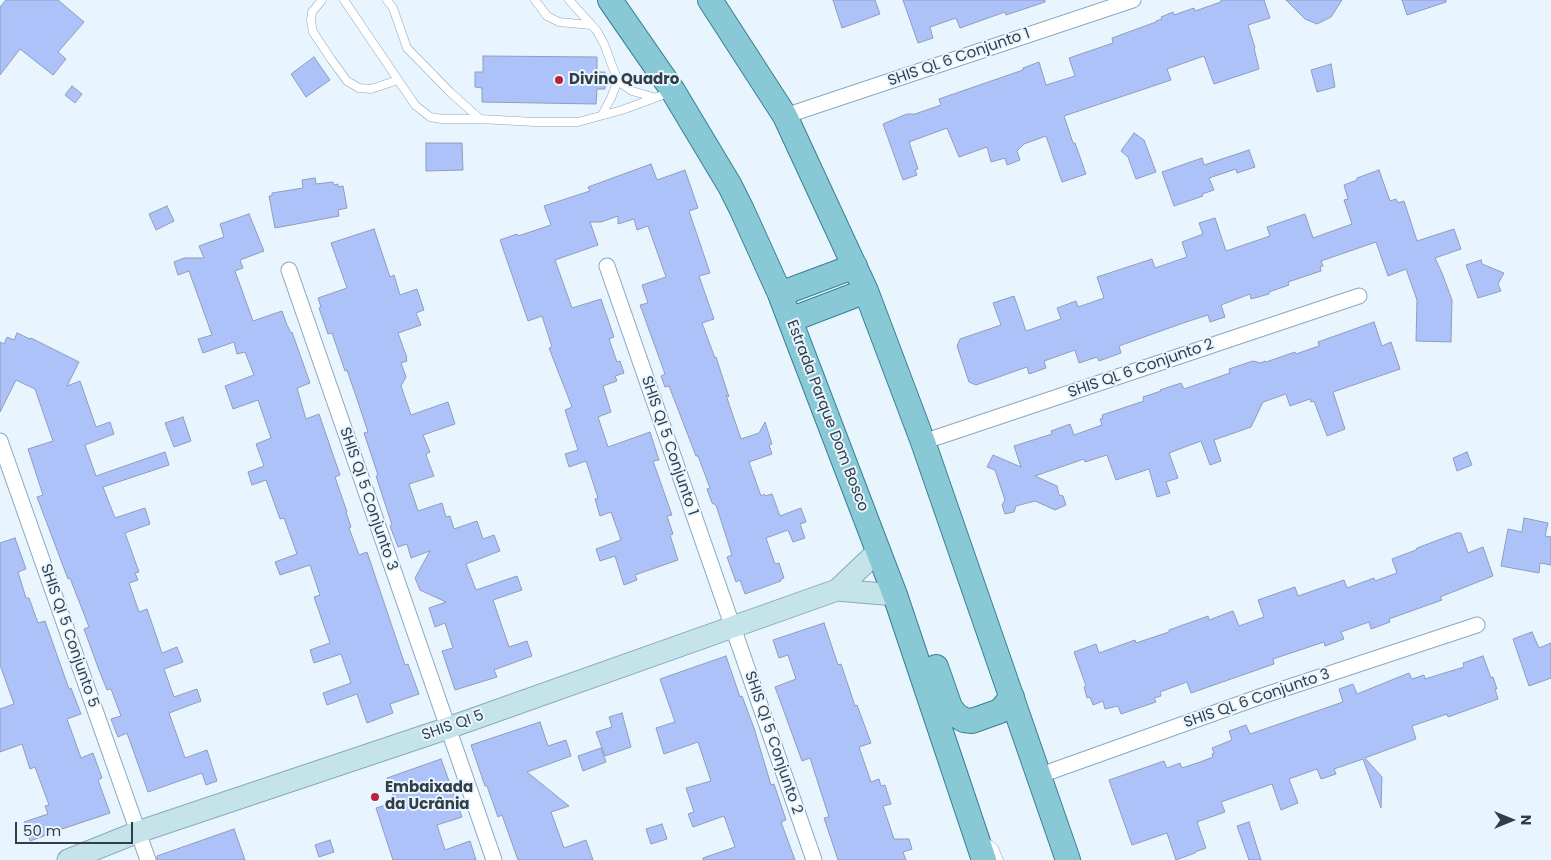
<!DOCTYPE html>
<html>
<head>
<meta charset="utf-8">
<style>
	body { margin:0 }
	#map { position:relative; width:1551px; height:860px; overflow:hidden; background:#e8f5ff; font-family:Poppins,sans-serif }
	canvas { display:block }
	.north { position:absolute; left:1486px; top:795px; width:50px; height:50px; -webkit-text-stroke:4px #e8f5ff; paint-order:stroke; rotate:90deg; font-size:14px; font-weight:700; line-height:20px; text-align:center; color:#313e48 }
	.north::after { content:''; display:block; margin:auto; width:18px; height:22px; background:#313e48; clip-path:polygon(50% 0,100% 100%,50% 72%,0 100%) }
	.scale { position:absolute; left:15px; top:822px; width:118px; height:22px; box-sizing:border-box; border:2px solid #313e48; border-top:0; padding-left:6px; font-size:15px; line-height:18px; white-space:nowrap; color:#313e48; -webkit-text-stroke:4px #e8f5ff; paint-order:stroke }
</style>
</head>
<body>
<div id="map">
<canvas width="1551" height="860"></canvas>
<div class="north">N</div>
<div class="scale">50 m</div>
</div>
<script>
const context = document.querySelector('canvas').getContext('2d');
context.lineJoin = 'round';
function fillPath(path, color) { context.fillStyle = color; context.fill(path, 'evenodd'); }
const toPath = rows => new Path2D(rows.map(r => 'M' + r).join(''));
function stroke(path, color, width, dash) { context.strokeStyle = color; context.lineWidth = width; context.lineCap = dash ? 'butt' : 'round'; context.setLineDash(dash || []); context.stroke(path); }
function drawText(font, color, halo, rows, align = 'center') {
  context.font = font + ' Poppins,sans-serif'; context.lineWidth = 4; context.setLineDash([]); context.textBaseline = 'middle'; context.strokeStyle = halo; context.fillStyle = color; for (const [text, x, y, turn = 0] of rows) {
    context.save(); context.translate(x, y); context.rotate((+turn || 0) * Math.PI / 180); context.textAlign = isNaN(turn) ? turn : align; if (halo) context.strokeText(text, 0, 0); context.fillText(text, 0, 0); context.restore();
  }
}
const building = toPath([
	[6,0,58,0,84,22,58,52,66,59,53,75,20,49,0,75,0,7,6,0],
	[833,0,875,0,880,14,842,28,833,0],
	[903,0,1045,0,1045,2,1006,15,1005,12,960,28,956,18,930,27,933,38,918,43,903,0],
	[1221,0,1264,0,1270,18,1248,25,1255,48,1254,48,1259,69,1214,84,1204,56,1167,69,1171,80,1064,116,1073,143,1075,143,1086,174,1062,182,1046,136,1024,144,1017,151,1020,160,1007,165,1005,158,991,162,987,147,959,157,947,128,909,142,918,169,915,170,917,175,903,180,883,124,907,114,915,114,941,105,939,99,1023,70,1023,68,1039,62,1046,85,1075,76,1069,58,1113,43,1112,38,1156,22,1156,21,1162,19,1161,17,1173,12,1174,15,1194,8,1195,11,1221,2,1221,0],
	[1286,0,1342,0,1331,17,1317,24,1305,19,1286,0],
	[1402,0,1446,0,1446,2,1407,15,1402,0],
	[483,56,597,57,597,72,605,72,605,89,597,89,596,104,482,102,482,88,475,87,475,72,483,72,483,56],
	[314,57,330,80,306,97,291,74,314,57],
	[1331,64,1335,87,1317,92,1311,70,1331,64],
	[72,86,82,94,75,103,65,95,72,86],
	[1134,133,1144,140,1156,172,1136,179,1128,157,1121,151,1134,133],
	[426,143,462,143,463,170,426,171,426,143],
	[1249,150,1255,167,1237,173,1236,169,1209,178,1214,190,1202,194,1203,196,1174,206,1162,172,1202,158,1204,165,1249,150],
	[651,164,657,180,685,170,698,208,689,211,710,273,699,276,714,319,702,323,715,358,716,357,729,397,726,395,741,439,759,433,765,422,772,444,769,445,772,454,749,462,761,496,764,494,765,496,772,494,780,516,801,508,806,522,800,524,805,538,793,542,788,530,766,538,775,564,779,563,784,578,781,579,781,581,745,594,740,580,736,582,727,557,732,555,716,505,712,503,707,489,710,488,698,456,696,456,669,386,665,387,661,376,665,374,640,305,648,303,642,285,666,277,648,226,637,230,634,219,618,224,618,216,601,222,590,222,598,245,555,260,572,308,601,299,614,337,609,339,617,362,620,361,624,373,615,376,617,381,603,386,611,412,598,417,608,447,650,432,659,460,653,461,672,515,667,516,673,534,670,535,678,560,635,575,637,580,624,585,615,556,600,561,596,549,621,540,611,512,600,516,595,499,598,498,586,461,569,467,565,454,578,450,565,410,572,407,549,348,552,347,542,316,528,321,500,240,517,234,518,236,551,225,544,206,590,191,588,187,651,164],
	[1379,170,1390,201,1396,199,1398,203,1404,201,1417,241,1454,229,1461,249,1435,258,1442,273,1452,300,1451,342,1416,341,1417,300,1406,269,1388,276,1376,242,1321,261,1323,266,1320,267,1321,271,1288,282,1289,285,1269,292,1269,294,1251,299,1250,294,1221,305,1225,317,1210,322,1208,315,1186,322,1119,346,1121,353,1099,361,1097,357,1079,363,1075,350,1044,361,1046,368,1029,374,1027,367,976,385,969,382,957,346,960,339,1001,325,993,303,1014,296,1026,331,1061,319,1057,308,1076,301,1078,307,1104,298,1097,277,1152,259,1155,268,1187,257,1182,242,1203,234,1199,223,1215,218,1226,251,1270,236,1267,227,1305,214,1313,238,1352,224,1344,200,1348,199,1344,185,1357,180,1357,178,1379,170],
	[315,178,316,184,333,182,334,185,338,184,338,187,343,186,347,208,338,210,339,216,275,228,269,196,272,196,272,193,303,188,302,180,315,178],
	[167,206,174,221,156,230,149,214,167,206],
	[249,214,264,251,240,260,243,268,235,271,253,321,282,311,287,325,291,333,292,332,310,383,297,388,306,419,319,414,340,475,335,477,347,512,346,512,351,527,349,528,359,555,367,552,405,665,408,664,419,694,390,704,393,713,367,723,357,694,327,705,323,693,351,683,341,654,314,663,310,650,330,643,314,597,320,595,310,565,280,575,275,562,297,554,284,518,280,519,266,480,252,485,248,472,264,466,256,444,271,438,258,400,233,409,225,386,254,375,245,352,237,354,234,342,203,353,198,339,212,335,189,271,178,275,174,262,184,258,204,258,199,246,224,237,220,224,249,214],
	[374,229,390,277,394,275,400,295,417,289,424,310,416,313,421,325,398,333,407,358,406,358,407,361,401,363,406,377,401,386,411,415,448,402,455,424,423,435,430,452,426,454,427,458,434,476,409,484,418,511,442,503,446,517,450,516,454,529,477,521,483,539,494,535,500,551,466,564,476,590,517,576,522,590,493,600,509,647,527,641,532,656,494,670,497,677,455,690,442,651,453,648,445,623,435,627,429,608,446,602,420,590,415,578,430,551,411,558,407,544,398,547,390,526,392,525,376,476,378,475,364,433,368,432,359,405,347,370,345,371,332,333,328,334,319,308,321,307,318,298,347,288,331,243,374,229],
	[1481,260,1482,264,1504,273,1498,284,1501,291,1478,298,1466,265,1481,260],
	[1374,322,1382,346,1391,342,1400,369,1333,392,1345,429,1327,436,1314,401,1311,402,1310,399,1290,406,1286,394,1263,402,1251,427,1214,440,1221,461,1210,465,1201,441,1169,453,1178,478,1166,482,1170,493,1157,497,1149,469,1116,480,1107,455,1085,462,1084,459,1035,476,1057,486,1059,495,1063,496,1066,505,1055,510,1035,501,1016,506,1014,512,1005,514,1002,505,1005,500,995,470,987,467,993,455,1021,467,1014,446,1052,434,1051,431,1070,424,1074,435,1102,425,1100,419,1103,418,1102,415,1144,401,1143,397,1161,391,1160,390,1181,383,1184,389,1230,373,1229,369,1253,361,1261,363,1265,361,1266,362,1295,352,1296,354,1319,346,1318,342,1374,322],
	[17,333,30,339,31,338,79,362,67,386,80,381,96,427,110,422,114,434,85,445,96,476,165,452,169,465,103,487,115,518,145,508,150,524,125,533,139,572,135,573,138,580,129,583,139,612,147,609,162,653,177,647,183,662,164,669,174,697,197,689,201,701,169,713,185,758,207,750,217,781,206,785,202,773,148,792,127,733,118,737,111,719,121,716,111,689,107,690,99,670,84,629,89,627,70,578,68,579,37,497,43,495,28,449,53,441,35,389,16,380,0,412,0,342,4,344,7,337,14,340,17,333],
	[183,417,191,441,174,447,165,423,183,417],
	[1467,452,1472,465,1457,471,1453,458,1467,452],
	[1524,518,1548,523,1545,536,1551,537,1551,565,1540,563,1539,573,1501,566,1508,529,1522,532,1524,518],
	[1457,533,1461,533,1468,553,1483,547,1493,576,1440,597,1442,600,1389,619,1390,622,1371,629,1369,622,1341,632,1344,639,1325,646,1324,642,1273,659,1274,664,1191,693,1187,682,1160,692,1161,696,1154,698,1156,702,1121,714,1118,706,1105,709,1103,701,1093,705,1090,697,1087,698,1084,687,1086,686,1074,652,1096,644,1099,653,1135,640,1136,643,1169,632,1169,630,1208,616,1209,620,1233,611,1239,626,1264,617,1258,600,1295,587,1298,596,1344,580,1347,588,1374,578,1375,581,1397,573,1392,559,1416,550,1417,548,1457,533],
	[15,538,26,569,18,572,26,598,29,598,38,623,45,621,69,689,71,688,81,714,67,719,81,758,93,753,102,778,98,780,110,813,44,835,44,836,30,841,24,822,48,814,45,806,49,805,35,767,30,769,22,744,0,752,0,709,14,704,0,665,0,543,15,538],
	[824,623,838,665,841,664,855,706,857,705,871,743,859,747,871,782,879,779,881,786,885,785,891,804,883,806,894,839,909,839,912,849,903,852,906,860,838,860,824,818,829,817,810,758,802,761,782,706,775,687,796,679,788,655,779,658,773,640,824,623],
	[1532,632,1539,648,1551,643,1551,678,1529,686,1513,639,1532,632],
	[726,656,740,697,742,696,754,728,771,785,774,784,786,820,781,822,795,860,703,860,703,858,735,847,724,816,693,827,688,814,694,812,686,788,711,781,698,742,664,754,656,728,675,722,660,679,726,656],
	[1483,656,1491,678,1493,677,1497,689,1495,689,1498,699,1448,717,1447,714,1412,726,1416,739,1365,758,1382,777,1381,808,1363,759,1334,769,1336,774,1321,779,1317,769,1289,779,1298,803,1281,810,1272,784,1221,802,1225,812,1197,822,1206,848,1195,852,1195,853,1176,860,1167,833,1132,845,1109,780,1164,761,1167,768,1180,763,1182,768,1200,762,1213,757,1212,754,1214,753,1212,748,1232,740,1229,731,1246,725,1250,734,1343,702,1339,689,1353,684,1357,694,1409,673,1412,679,1424,675,1425,679,1464,667,1463,663,1483,656],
	[622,713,631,747,605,756,596,732,612,727,609,717,622,713],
	[540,722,548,746,566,740,571,756,527,772,569,806,551,812,564,848,586,840,593,860,518,860,502,815,498,817,487,786,485,786,471,745,540,722],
	[601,748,606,762,583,771,578,756,601,748],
	[441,759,462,817,437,825,445,850,470,841,476,860,393,860,376,808,395,802,387,778,441,759],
	[1249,822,1261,860,1249,860,1237,826,1249,822],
	[662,824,667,839,651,844,646,829,662,824],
	[234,829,245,860,157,860,157,856,234,829],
	[330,840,334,852,319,857,315,845,330,840]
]);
const lane = toPath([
	[322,0,312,12,311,21,313,32,331,59,347,81,359,88,371,89,398,80],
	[344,0,415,105,430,117,442,119,480,119,535,122,578,122,622,110,671,92],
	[387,0,393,8,407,48,450,92,480,119],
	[535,0,547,16,559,22,591,25],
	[569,0,597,31,604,44,618,81,632,91,653,97],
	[602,115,611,98,618,81],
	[986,842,994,848,999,860]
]);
const street = toPath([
	[785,116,1133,0],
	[607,266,814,860],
	[289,270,494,860],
	[0,441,148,860],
	[923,442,1359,296],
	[1038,776,1262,696,1477,625]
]);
const secondary = toPath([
	[837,590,895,595],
	[68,860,138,832,448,728,837,590,878,551]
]);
const primary = toPath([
	[610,0,673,91,730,186,742,210,780,294,895,595,984,860],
	[710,0,785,116,866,291,923,442,1068,860],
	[780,294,855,266],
	[790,320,866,291],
	[936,667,950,707,956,715,964,720,972,721,1000,711,1012,697]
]);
const markers = [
	[559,80,5,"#b62439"],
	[375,797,5,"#b62439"]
];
const streetNames = [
	["SHIS QL 6 Conjunto 1",959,58,-19],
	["SHIS QL 6 Conjunto 2",1141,369,-19],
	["Estrada Parque Dom Bosco",827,416,69],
	["SHIS QI 5 Conjunto 1",669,446,71],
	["SHIS QI 5 Conjunto 3",368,499,71],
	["SHIS QI 5 Conjunto 5",69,636,71],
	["SHIS QL 6 Conjunto 3",1257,699,-19],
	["SHIS QI 5",453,726,-19],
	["SHIS QI 5 Conjunto 2",773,743,71]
];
const poiNames = [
	["Divino Quadro",569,80],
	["Embaixada",385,788],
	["da Ucrânia",385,805]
];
fillPath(building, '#adc2f8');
stroke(building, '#909cbc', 1);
stroke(lane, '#89a8bf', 9);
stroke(street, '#89a8bf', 17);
stroke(secondary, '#89a8bf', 23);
stroke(primary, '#378192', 26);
stroke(lane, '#fff', 8);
stroke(street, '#fff', 15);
stroke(secondary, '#c4e4ea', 21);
stroke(primary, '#89c9d6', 24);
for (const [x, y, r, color] of markers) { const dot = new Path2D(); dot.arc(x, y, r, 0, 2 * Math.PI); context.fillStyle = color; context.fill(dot); stroke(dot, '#e8f5ff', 2); }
drawText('15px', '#313e48', '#e8f5ff', streetNames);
drawText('bold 15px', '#313e48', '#e8f5ff', poiNames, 'left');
</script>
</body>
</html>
